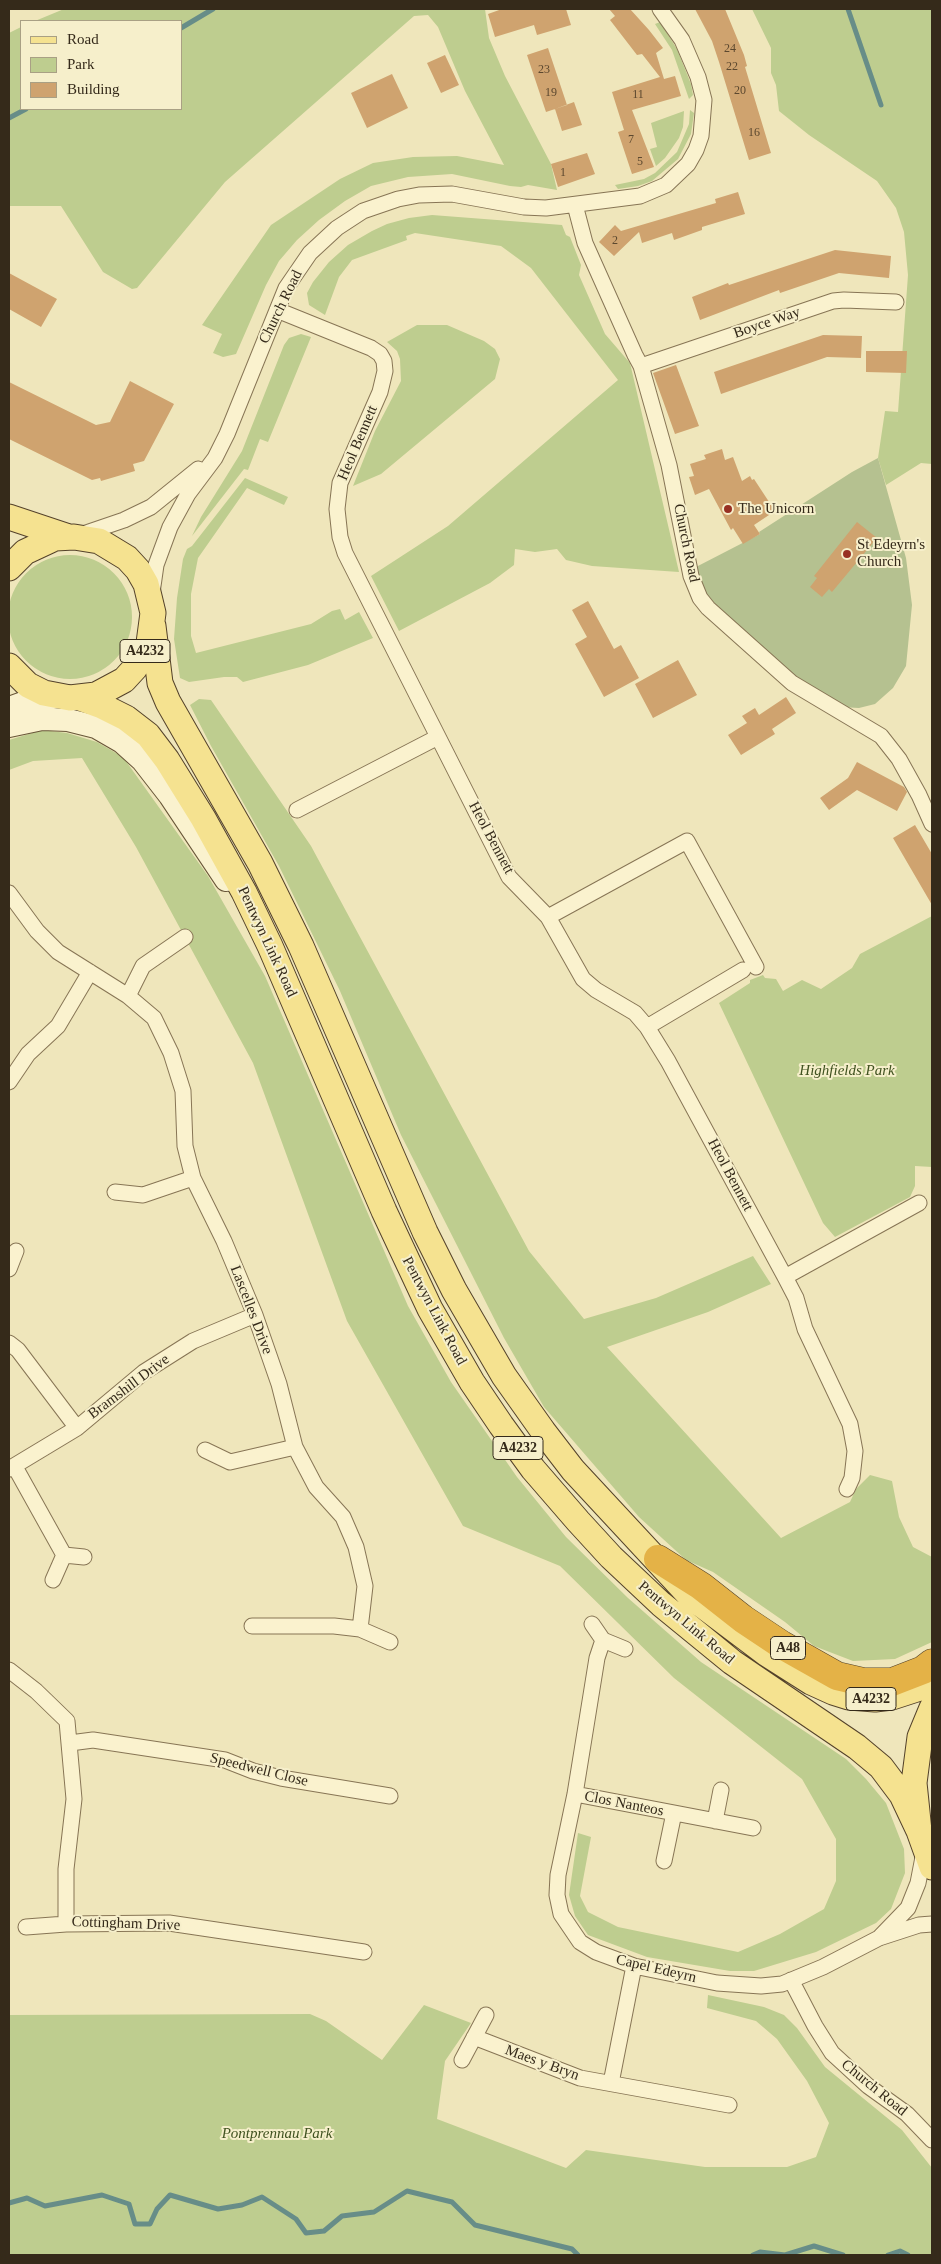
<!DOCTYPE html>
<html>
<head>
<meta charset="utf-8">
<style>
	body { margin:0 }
	#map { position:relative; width:941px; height:2264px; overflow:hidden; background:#efe6bb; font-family:"Times New Roman",serif }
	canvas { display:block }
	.frame { position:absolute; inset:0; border:10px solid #352a1a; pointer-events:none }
	.legend { position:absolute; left:20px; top:20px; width:162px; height:90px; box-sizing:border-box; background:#f6efcb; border:1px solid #a9a084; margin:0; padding:6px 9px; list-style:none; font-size:15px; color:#352a1a }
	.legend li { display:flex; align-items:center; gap:10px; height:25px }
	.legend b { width:25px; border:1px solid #a9a084 }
</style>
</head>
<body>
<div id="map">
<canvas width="941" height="2264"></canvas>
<div class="frame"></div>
<ul class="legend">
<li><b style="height:6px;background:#f5e290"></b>Road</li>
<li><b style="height:14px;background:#becd8f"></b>Park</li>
<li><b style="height:14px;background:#cfa36f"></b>Building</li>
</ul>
</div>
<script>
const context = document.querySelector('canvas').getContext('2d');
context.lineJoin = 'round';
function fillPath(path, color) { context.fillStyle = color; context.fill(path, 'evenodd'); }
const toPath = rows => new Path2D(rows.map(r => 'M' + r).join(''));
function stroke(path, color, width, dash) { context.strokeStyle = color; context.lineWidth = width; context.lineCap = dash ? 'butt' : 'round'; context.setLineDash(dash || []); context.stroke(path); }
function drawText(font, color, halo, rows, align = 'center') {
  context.font = font + ' "Times New Roman",serif'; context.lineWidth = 4; context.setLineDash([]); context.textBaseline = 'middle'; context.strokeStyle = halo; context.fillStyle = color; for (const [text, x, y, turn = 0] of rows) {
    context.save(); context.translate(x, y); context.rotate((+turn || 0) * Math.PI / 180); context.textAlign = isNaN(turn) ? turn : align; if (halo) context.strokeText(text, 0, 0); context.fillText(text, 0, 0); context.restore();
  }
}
const green = toPath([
	[64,9,485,9,489,38,505,76,551,164,557,190,528,185,521,187,510,186,452,174,408,177,371,186,345,201,319,220,297,240,279,261,266,285,236,354,223,357,213,353,222,334,202,325,271,225,340,179,373,163,413,157,457,156,504,165,465,91,438,27,428,15,414,16,225,182,137,288,132,289,103,272,61,206,9,206,9,33,21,27,21,109,181,109,181,21,35,21],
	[752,9,932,9,932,464,921,463,886,485,878,458,885,411,898,412,908,275,904,232,896,208,877,181,809,135,779,111,776,85,771,73,771,48],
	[660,22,677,49,691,84,693,95,689,99,672,50,655,24],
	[690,110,694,113,691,134,678,159,652,181,638,186,618,189,615,185,644,179,655,173,677,152,689,124],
	[684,111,683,127,679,138,665,158,656,166,650,149,657,147,651,123],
	[432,215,562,225,566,235,570,237,581,265,579,275,605,334,630,363,679,572,592,566,566,560,557,549,535,552,515,549,514,565,490,583,399,631,371,576,448,526,618,380,531,268,501,246,415,233,406,236,407,240,352,260,339,277,325,315,309,305,307,293,313,282,329,262,348,245,372,231,387,224,409,218],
	[417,325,447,325,484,341,495,349,500,359,495,379,381,474,353,486,375,431,401,381,400,359,397,351,387,342],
	[301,334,311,337,268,442,260,439,248,470,244,469,192,536,201,517,242,451,284,345,289,338],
	[245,478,288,497,284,505,247,488,198,558,191,594,191,636,196,653,311,624,332,611,340,609,345,620,359,612,373,638,308,665,243,682,237,677,224,677,189,682,180,678,174,639,177,598,183,559,187,549,192,546],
	'8 617a62 62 0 1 1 124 0a62 62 0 1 1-124 0Z',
	[199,699,211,700,311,846,529,1251,584,1319,656,1298,753,1256,771,1284,708,1312,607,1347,781,1538,850,1502,856,1489,870,1475,892,1481,899,1517,913,1547,932,1557,932,1642,895,1659,853,1661,814,1646,785,1622,713,1572,686,1560,639,1517,544,1407,504,1338,401,1135,340,991,279,866,211,746,190,705],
	[42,730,67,733,97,742,123,757,208,876,265,976,408,1306,451,1382,517,1477,566,1537,628,1598,701,1662,846,1759,866,1779,886,1803,904,1849,905,1873,891,1909,876,1923,816,1952,754,1971,730,1971,647,1957,588,1935,575,1916,569,1895,578,1833,591,1837,580,1896,588,1912,618,1927,738,1952,780,1934,824,1909,836,1881,836,1839,802,1779,674,1678,560,1566,463,1526,347,1321,253,1063,136,847,82,758,33,761,9,770,9,740],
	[932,916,932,1167,915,1166,915,1186,910,1197,835,1237,823,1223,719,1003,750,983,750,980,763,975,765,978,776,979,783,991,802,980,821,989,852,968,860,954],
	[708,1995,764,2007,784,2015,797,2028,825,2067,902,2130,932,2168,932,2255,9,2255,9,2015,310,2014,326,2021,382,2060,424,2005,471,2023,445,2061,437,2119,566,2168,586,2150,705,2167,787,2167,816,2157,829,2123,807,2081,777,2039,756,2021,707,2008]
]);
const cemetery = toPath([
	[878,458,906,558,912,605,906,666,893,688,875,704,859,708,840,707,798,681,712,602,706,594,696,567,760,534,759,532,852,472]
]);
const stream = toPath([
	[848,9,881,105],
	[181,28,213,9],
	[9,118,26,109],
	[9,2203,27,2198,45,2206,102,2195,129,2204,135,2224,150,2224,157,2209,170,2195,218,2209,242,2205,262,2197,296,2219,306,2233,324,2231,342,2216,374,2212,407,2191,452,2202,475,2225,572,2249,578,2255],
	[753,2255,760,2252,785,2255,814,2246,843,2255],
	[888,2255,900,2251,908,2255]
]);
const building = toPath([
	[502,9,566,9,571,25,537,35,534,25,495,37,488,14],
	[609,9,630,9,649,30,663,48,656,53,664,79,675,76,681,96,632,110,654,167,632,174,618,132,624,130,612,92,660,77,642,54,637,55,610,20,615,16],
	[695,9,725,9,744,55,747,66,745,67,771,153,749,160,719,62,712,41],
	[548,48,567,105,546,112,527,55],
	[445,55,459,85,441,93,427,63],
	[392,74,408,108,367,128,351,93],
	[574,102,582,125,562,131,555,109],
	[587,153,595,174,558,187,551,164],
	[738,192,745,214,702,227,702,230,674,240,672,233,642,243,639,232,614,256,599,242,615,225,621,231,716,203,715,199],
	[835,250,891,256,889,278,839,273,780,293,779,290,700,320,692,297,728,283,729,285],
	[9,273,57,299,41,327,9,309],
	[823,335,862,336,861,358,827,357,721,394,714,372],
	[866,351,907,351,906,373,866,372],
	[676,365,699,426,675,434,653,373],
	[130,381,174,404,144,461,133,464,135,471,101,481,100,478,92,480,9,439,9,382,96,425,110,422],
	[722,449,725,460,733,457,742,481,750,476,752,480,754,479,775,511,754,525,760,534,743,544,733,528,731,530,709,489,695,495,689,477,694,476,690,464,706,459,704,455],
	[857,522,877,538,832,592,829,589,822,597,810,587,817,578,814,576],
	[588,601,614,649,621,645,639,678,604,697,575,644,587,637,572,610],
	[678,660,697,695,653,718,635,684],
	[786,697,796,713,772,729,775,734,741,755,728,735,747,723,742,716,755,708,759,715],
	[857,762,904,787,907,792,897,811,857,790,829,810,820,798,848,778],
	[915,825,932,854,932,905,893,838]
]);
const street = toPath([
	[575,205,585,243,635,355,641,366,669,465,691,576,700,598,708,608,792,683,881,736,899,759,919,795,932,824],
	[277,310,371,348,380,354,384,361,385,371,380,392,340,483,337,509,340,537,345,553,509,877,548,917,583,979,596,990,635,1013,647,1027,668,1061,785,1277,796,1298,805,1329,850,1424,855,1451,852,1478,847,1489],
	[641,366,833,301,844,300,896,302],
	[80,535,124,520,151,507,198,469],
	[152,593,156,565,170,527,188,494,215,458,227,434,286,288,310,253,337,228,363,211,398,199,419,195,452,194,524,207,546,208,640,196,666,185,688,164,696,150,701,136,704,100,698,77,682,40,660,9],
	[297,810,438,737],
	[9,893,37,931,58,952,128,996],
	[548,917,687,841,756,967],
	[185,937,143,966,128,996,154,1018,171,1053,183,1091,185,1146,193,1178,224,1241,255,1315,279,1384,295,1447,316,1487,343,1517,356,1547,365,1586,360,1629],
	[647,1027,743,970],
	[9,1082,28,1054,58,1026,90,972],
	[115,1192,143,1195,193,1178],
	[9,1269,16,1251],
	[785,1277,919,1203],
	[9,1343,18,1350,77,1428],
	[205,1450,230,1462,295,1447],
	[15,1467,64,1555],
	[9,1469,77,1428,144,1372,193,1341,255,1315],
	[53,1580,64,1555,84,1557],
	[592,1624,603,1640,597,1658,575,1794,558,1875,557,1895,561,1914,580,1942,596,1952,634,1966,717,1983,761,1986,782,1984,823,1967,879,1938,919,1925,932,1924],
	[252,1626,334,1626,360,1629,390,1642],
	[603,1640,625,1649],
	[9,1670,36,1691,67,1721,74,1799,66,1869,66,1924,169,1923,364,1952],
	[70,1743,93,1740,225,1760,253,1771,281,1778,390,1796],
	[575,1794,753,1828],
	[715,1821,721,1790],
	[664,1861,674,1813],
	[26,1927,66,1924],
	[879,1938,908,1908,918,1883,924,1852],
	[791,1980,815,2026,832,2053,868,2086,907,2114,932,2140],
	[474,2037,580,2078,729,2105],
	[462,2060,486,2015],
	[611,2083,634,1966]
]);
const secondary = toPath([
	[9,708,31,700,60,697],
	[9,726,42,719,68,720,96,727,122,742,142,760,170,796,226,880]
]);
const primary = toPath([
	[9,517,66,536],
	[9,568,25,552,55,538,74,537,99,541,127,558,138,570,146,584,153,613,149,643,135,668,124,680,96,695,70,698,44,693,28,685,9,666],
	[153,626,160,683,168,702,260,863,301,946,425,1232,454,1290,504,1376,543,1431,573,1470,690,1596,767,1654,811,1682,833,1692,849,1697,875,1699,892,1697,932,1684],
	[80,698,102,706,126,718,148,735,167,760,203,818,244,892,270,946,384,1211,430,1309,472,1382,501,1425,533,1469,578,1521,611,1557,661,1604,732,1662,857,1747,881,1767,902,1795,919,1831],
	[932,1708,920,1737,914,1783,919,1831,932,1867]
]);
const highway = toPath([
	[658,1559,701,1586,743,1619,782,1645,837,1676,863,1682,892,1682,923,1670,932,1663]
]);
const markers = [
	[728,509,5,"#983023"],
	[847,554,5,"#983023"]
];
const numberNames = [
	["24",730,49],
	["22",732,67],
	["23",544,70],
	["20",740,91],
	["19",551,93],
	["11",638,95],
	["16",754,133],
	["7",631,140],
	["5",640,162],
	["1",563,173],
	["2",615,241]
];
const shields = [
	[145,651,50],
	[518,1448,50],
	[788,1648,35],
	[871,1699,50]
];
const shieldNames = [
	["A4232",145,651],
	["A4232",518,1448],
	["A48",788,1648],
	["A4232",871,1699]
];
const streetNames = [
	["Church Road",281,307,-64],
	["Boyce Way",767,323,-19],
	["Heol Bennett",358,443,-67],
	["Church Road",686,543,78],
	["Heol Bennett",491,838,62],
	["Pentwyn Link Road",267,942,65],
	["Heol Bennett",730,1175,62],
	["Lascelles Drive",251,1310,69],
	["Pentwyn Link Road",434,1311,62],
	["Bramshill Drive",129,1387,-37],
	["Pentwyn Link Road",686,1623,40],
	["Speedwell Close",259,1770,14],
	["Clos Nanteos",624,1804,11],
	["Cottingham Drive",126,1924,2],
	["Capel Edeyrn",656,1969,13],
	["Maes y Bryn",542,2063,20],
	["Church Road",874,2088,39]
];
const poiNames = [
	["The Unicorn",738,509],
	["St Edeyrn's",857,545],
	["Church",857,562]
];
const parkNames = [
	["Highfields Park",847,1071],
	["Pontprennau Park",277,2134]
];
fillPath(green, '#becd8f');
fillPath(cemetery, '#b5c190');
stroke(stream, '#678d88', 5);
fillPath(building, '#cfa36f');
stroke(street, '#877555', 17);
stroke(secondary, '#685638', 24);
stroke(primary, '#54422a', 27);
stroke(highway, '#54422a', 29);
stroke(street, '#faf2ce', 15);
stroke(secondary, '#faf2ce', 22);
stroke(primary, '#f5e290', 25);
stroke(highway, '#e4b247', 28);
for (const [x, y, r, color] of markers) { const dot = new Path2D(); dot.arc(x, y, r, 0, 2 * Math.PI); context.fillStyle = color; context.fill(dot); stroke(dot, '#f6efcb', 2); }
drawText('12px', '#5c482f', null, numberNames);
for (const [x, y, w] of shields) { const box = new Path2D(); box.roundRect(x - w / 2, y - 11.5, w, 23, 4); context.fillStyle = '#f6efcb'; context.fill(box); stroke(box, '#352a1a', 1); }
drawText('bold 14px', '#352a1a', null, shieldNames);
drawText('15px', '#352a1a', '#f6efcb', streetNames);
drawText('15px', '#352a1a', '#f6efcb', poiNames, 'left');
drawText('italic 15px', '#405220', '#f6efcb', parkNames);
</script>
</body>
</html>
